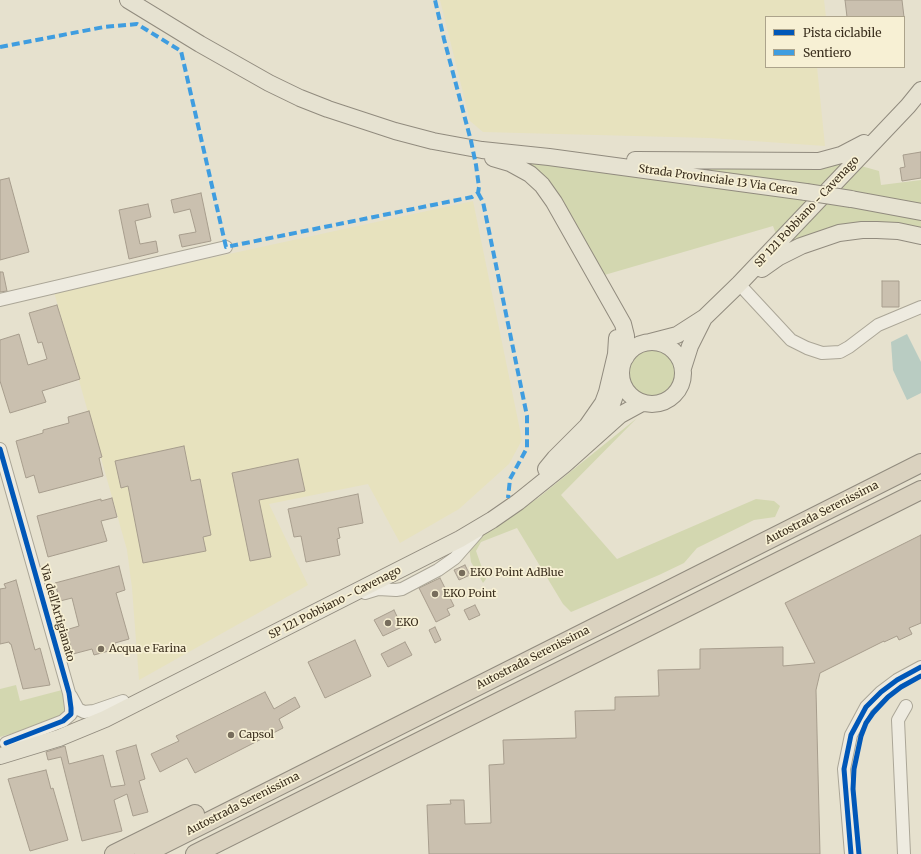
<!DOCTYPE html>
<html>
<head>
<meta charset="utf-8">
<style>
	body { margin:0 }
	#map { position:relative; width:921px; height:854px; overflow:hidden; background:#e6e1ce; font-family:Merriweather,serif }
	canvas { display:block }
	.legend { position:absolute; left:765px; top:16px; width:140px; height:52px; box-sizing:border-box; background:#f7f0d4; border:1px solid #aca38b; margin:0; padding:5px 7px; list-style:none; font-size:12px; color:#3b2f1e }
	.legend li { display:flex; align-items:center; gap:8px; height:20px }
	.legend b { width:20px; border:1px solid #aca38b }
</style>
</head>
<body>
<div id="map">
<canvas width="921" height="854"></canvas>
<ul class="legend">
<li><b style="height:5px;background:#0057b8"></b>Pista ciclabile</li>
<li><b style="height:5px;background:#3f9de0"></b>Sentiero</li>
</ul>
</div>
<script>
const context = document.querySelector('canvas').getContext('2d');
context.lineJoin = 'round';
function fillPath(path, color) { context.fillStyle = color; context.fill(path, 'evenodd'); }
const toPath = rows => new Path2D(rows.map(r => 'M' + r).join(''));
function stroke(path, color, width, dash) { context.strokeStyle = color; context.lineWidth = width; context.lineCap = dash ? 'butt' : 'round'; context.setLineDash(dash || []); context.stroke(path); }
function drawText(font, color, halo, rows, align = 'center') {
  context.font = font + ' Merriweather,serif'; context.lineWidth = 3.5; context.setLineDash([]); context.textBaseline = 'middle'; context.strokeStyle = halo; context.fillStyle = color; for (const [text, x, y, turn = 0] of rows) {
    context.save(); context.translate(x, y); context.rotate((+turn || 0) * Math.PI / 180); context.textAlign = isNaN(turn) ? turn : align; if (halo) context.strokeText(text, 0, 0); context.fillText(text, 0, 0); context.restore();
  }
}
const farmland = toPath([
	[440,0,824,0,826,17,766,17,766,67,817,67,825,146,710,138,483,132,470,121],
	[473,201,522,440,509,464,459,509,400,543,368,484,269,504,308,585,139,680,132,588,127,550,54,292]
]);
const green = toPath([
	[519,160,843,161,879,171,881,185,921,180,921,232,907,229,781,248,773,226,601,276],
	'627 374a25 25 0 1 1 50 0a25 25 0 1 1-50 0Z',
	[637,418,561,495,617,559,756,499,774,501,780,506,775,517,754,520,697,548,684,563,659,575,571,612,563,604,517,528,481,542,476,551,486,579,483,583,471,562,469,547,483,534,538,498],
	[16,685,20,701,62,690,68,710,60,719,0,737,0,689]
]);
const water = toPath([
	[907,334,921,362,921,393,907,400,893,370,891,342]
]);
const building = toPath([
	[845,0,902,0,904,17,847,17,845,0],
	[921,152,921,178,902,181,900,168,905,167,903,155,921,152],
	[9,178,29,252,0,260,0,180,9,178],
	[201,193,211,241,182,247,179,235,196,232,190,209,174,213,171,200,201,193],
	[148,204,151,217,135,221,140,244,156,241,158,252,129,259,119,210,148,204],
	[0,272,3,272,7,291,0,292,0,272],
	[882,281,899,281,899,307,882,307,882,281],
	[57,305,80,379,42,391,46,402,10,413,0,381,0,340,19,334,28,365,47,359,42,342,38,343,29,313,57,305],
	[89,411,102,457,99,458,103,476,39,493,34,475,26,478,16,441,43,433,43,430,69,423,68,417,89,411],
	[184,446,191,481,200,479,211,535,203,537,206,551,143,563,128,486,121,488,115,461,184,446],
	[298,459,305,491,259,500,271,557,250,561,232,473,298,459],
	[358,494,363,523,338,528,340,538,337,539,340,555,306,562,301,536,294,537,288,509,358,494],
	[112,498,117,517,101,521,107,541,48,557,37,516,101,499,101,501,112,498],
	[921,535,921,623,909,628,912,634,899,640,897,636,884,642,884,641,820,673,816,690,820,854,429,854,427,805,451,804,450,800,464,800,465,824,491,823,489,765,504,764,503,740,576,738,575,711,615,710,615,697,659,696,658,670,700,669,700,649,783,647,783,666,815,663,785,603,921,535],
	[465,565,470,575,459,580,454,570,465,565],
	[119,566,125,590,116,593,129,639,115,643,116,649,94,655,92,649,73,654,66,630,79,626,72,598,60,601,55,583,119,566],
	[440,578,454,606,447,609,450,615,436,622,419,588,440,578],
	[16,580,35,650,40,648,50,685,23,689,11,644,10,644,9,642,0,644,0,589,6,588,4,584,16,580],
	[475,605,480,615,469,620,464,610,475,605],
	[394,610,402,627,383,636,374,620,394,610],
	[435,627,441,640,435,643,429,630,435,627],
	[355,640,371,676,325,698,308,662,355,640],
	[405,642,412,655,388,667,381,654,405,642],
	[265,692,274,709,295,697,300,707,279,719,283,728,195,773,187,758,160,772,151,754,179,741,176,736,265,692],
	[136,745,145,779,139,781,148,812,133,816,127,794,114,800,122,831,82,841,61,757,48,760,46,752,65,746,69,764,103,755,111,787,125,785,116,751,136,745],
	[46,770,51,789,53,788,68,840,30,851,8,779,46,770]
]);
const minor = toPath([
	[739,284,791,340,807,348,822,353,840,352,849,347,878,325,921,307],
	[0,300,226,247],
	[0,449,69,693,71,708,71,714,63,721,6,743],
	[365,593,378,589,396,590,402,589,438,570,455,558,477,533],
	[71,696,78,709,84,712,94,711,123,701],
	[851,854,844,769,851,735,866,707,881,692,897,680,921,667],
	[904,854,898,720,906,706]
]);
const major = toPath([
	[128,0,200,44,269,83,300,98,328,109,395,131,433,141,482,150,549,157,806,192],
	[493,158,510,163,530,174,542,185,554,202,623,324,626,336,626,357],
	[635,160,819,161,841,155,864,143],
	[851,199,921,212],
	[762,269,779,257,801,246,839,233,862,230,877,230,898,231,921,236],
	'621 373a31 31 0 1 1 62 0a31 31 0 1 1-62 0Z',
	[650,342,677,335,705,317,739,284,908,106,921,90],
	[683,368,690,346,704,318],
	[594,426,612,404,621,378],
	[546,469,555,458,587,426,603,403,607,392,616,354,617,338],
	[0,756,59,738,105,719,460,539,492,520,518,502,564,465,620,415,642,403]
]);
const highway = toPath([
	[114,854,195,814],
	[144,854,921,463],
	[195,854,921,490]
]);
const majorBridge = toPath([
	[806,192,851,199]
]);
const quiet = toPath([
	[0,47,104,27,137,24,181,51,226,247,472,197,478,193,479,187,476,165,471,141,444,39,435,0],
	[478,193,483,202,527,416,527,448,510,479,508,498]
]);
const cycleway = toPath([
	[0,449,69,693,71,708,71,714,63,721,6,743],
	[851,854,844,769,851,735,866,707,881,692,897,680,921,667],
	[859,854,853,789,854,769,861,736,866,723,873,713,888,697,901,687,921,676]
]);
const markers = [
	[462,573,4,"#776d5c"],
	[435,594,4,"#776d5c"],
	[388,623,4,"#776d5c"],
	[101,649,4,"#776d5c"],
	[231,735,4,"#776d5c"]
];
const streetNames = [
	["Strada Provinciale 13 Via Cerca",718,180,8],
	["SP 121 Pobbiano - Cavenago",807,212,-47],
	["Autostrada Serenissima",822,513,-27],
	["SP 121 Pobbiano - Cavenago",335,603,-27],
	["Via dell'Artigianato",57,613,74],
	["Autostrada Serenissima",533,658,-27],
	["Autostrada Serenissima",243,804,-27]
];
const poiNames = [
	["EKO Point AdBlue",470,573],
	["EKO Point",443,594],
	["EKO",396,623],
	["Acqua e Farina",109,649],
	["Capsol",239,735]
];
fillPath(farmland, '#e7e2be');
fillPath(green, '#d3d7b0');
fillPath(water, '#b9ccc2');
fillPath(building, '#cac0af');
stroke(building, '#a79d8d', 1);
stroke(minor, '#aba697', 14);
stroke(major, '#918b7e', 18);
stroke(highway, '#918b7e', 20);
stroke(minor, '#eeebe0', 12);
stroke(major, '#e6e2d1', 16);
stroke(highway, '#dad2bf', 18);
stroke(majorBridge, '#918b7e', 18, []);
stroke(majorBridge, '#e6e2d1', 16);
stroke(quiet, '#3f9de0', 4, [8, 4]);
stroke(cycleway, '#0057b8', 5);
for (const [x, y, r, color] of markers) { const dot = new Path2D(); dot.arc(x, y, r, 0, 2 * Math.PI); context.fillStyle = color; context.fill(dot); stroke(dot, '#f7f0d4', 1.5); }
drawText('11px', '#3b2f1e', '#f7f0d4', streetNames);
drawText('11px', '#3b2f1e', '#f7f0d4', poiNames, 'left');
</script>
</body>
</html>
